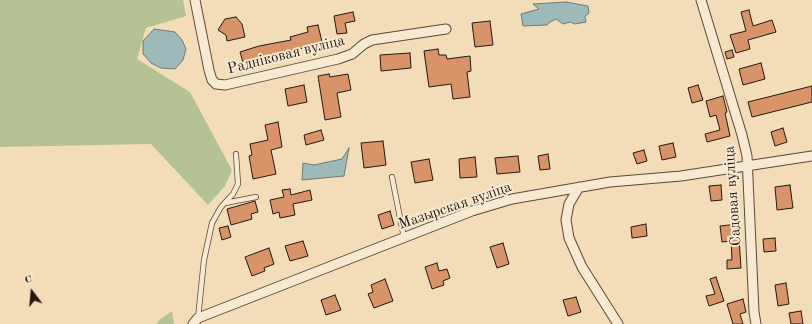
<!DOCTYPE html>
<html>
<head>
<meta charset="utf-8">
<style>
	body { margin:0 }
	#map { position:relative; width:812px; height:324px; overflow:hidden; background:#f3ddb9; font-family:"Old Standard TT",serif }
	canvas { display:block }
	.north { position:absolute; left:12px; top:272px; width:40px; height:40px; -webkit-text-stroke:3px #f7e9d2; paint-order:stroke; rotate:344deg; font-size:11px; font-weight:700; line-height:16px; text-align:center; color:#26180f }
	.north::after { content:''; display:block; margin:auto; width:14px; height:18px; background:#26180f; clip-path:polygon(50% 0,100% 100%,50% 72%,0 100%) }
</style>
</head>
<body>
<div id="map">
<canvas width="812" height="324"></canvas>
<div class="north">С</div>
</div>
<script>
const context = document.querySelector('canvas').getContext('2d');
context.lineJoin = 'round';
function fillPath(path, color) { context.fillStyle = color; context.fill(path, 'evenodd'); }
const toPath = rows => new Path2D(rows.map(r => 'M' + r).join(''));
function stroke(path, color, width, dash) { context.strokeStyle = color; context.lineWidth = width; context.lineCap = dash ? 'butt' : 'round'; context.setLineDash(dash || []); context.stroke(path); }
function drawText(font, color, halo, rows, align = 'center') {
  context.font = font + ' "Old Standard TT",serif'; context.lineWidth = 4; context.setLineDash([]); context.textBaseline = 'middle'; context.strokeStyle = halo; context.fillStyle = color; for (const [text, x, y, turn = 0] of rows) {
    context.save(); context.translate(x, y); context.rotate((+turn || 0) * Math.PI / 180); context.textAlign = isNaN(turn) ? turn : align; if (halo) context.strokeText(text, 0, 0); context.fillText(text, 0, 0); context.restore();
  }
}
const green = toPath([
	[0,0,183,0,186,16,146,28,137,59,190,92,232,170,225,186,208,205,151,144,0,147],
	[172,311,174,324,157,324,158,321]
]);
const water = toPath([
	[566,2,588,6,589,13,585,16,586,22,575,24,570,22,563,24,556,19,550,22,547,25,523,26,521,14,539,9,533,4,566,2],
	[154,29,175,32,182,40,186,49,183,60,175,69,161,68,151,63,143,54,143,41,154,29],
	[349,148,344,176,302,180,303,163,314,165,342,159,349,148]
]);
const building = toPath([
	[749,10,753,26,772,20,776,32,748,40,750,49,736,53,730,35,746,31,741,12,749,10],
	[353,12,355,21,345,23,347,33,337,34,334,16,353,12],
	[236,17,242,24,245,37,227,41,226,35,218,30,225,19,236,17],
	[490,21,493,45,475,47,472,23,490,21],
	[318,25,323,46,312,49,311,46,284,53,285,58,257,64,257,62,244,66,240,52,259,46,291,40,290,37,308,32,307,27,318,25],
	[438,49,439,55,446,55,447,59,470,56,471,71,467,72,470,97,453,99,451,84,429,87,424,51,438,49],
	[732,50,734,57,727,59,725,52,732,50],
	[410,53,411,68,381,71,380,55,410,53],
	[761,63,765,79,743,85,739,69,761,63],
	[329,74,330,77,348,74,351,90,337,93,341,117,325,120,318,76,329,74],
	[304,85,307,102,288,106,285,89,304,85],
	[698,85,703,100,692,103,688,88,698,85],
	[812,86,812,102,752,117,748,102,812,86],
	[723,96,727,112,725,113,730,136,707,142,705,134,720,130,716,115,710,117,706,101,723,96],
	[278,122,282,147,271,150,276,174,253,179,249,156,252,155,250,144,268,140,265,125,278,122],
	[783,128,787,142,775,146,771,132,783,128],
	[321,130,324,140,306,145,304,135,321,130],
	[383,141,386,165,364,168,361,143,383,141],
	[673,143,676,157,662,160,659,146,673,143],
	[644,150,647,161,637,164,633,153,644,150],
	[548,154,550,169,540,170,538,156,548,154],
	[518,156,520,172,497,174,495,158,518,156],
	[475,157,477,177,460,178,459,159,475,157],
	[429,159,433,180,415,183,411,162,429,159],
	[721,185,722,200,711,201,709,186,721,185],
	[790,185,793,208,777,210,775,187,790,185],
	[290,189,291,195,310,190,312,200,293,204,295,215,280,218,279,212,273,214,270,200,284,197,282,190,290,189],
	[255,201,258,212,251,214,252,219,231,225,227,209,255,201],
	[390,211,394,225,382,229,378,215,390,211],
	[646,224,647,236,632,238,631,227,646,224],
	[738,224,741,268,727,269,727,260,732,260,731,241,722,242,720,226,738,224],
	[228,226,231,237,222,240,219,228,228,226],
	[775,238,776,251,764,252,763,239,775,238],
	[303,241,308,256,290,261,285,246,303,241],
	[503,243,509,264,497,268,490,247,503,243],
	[269,248,274,264,264,268,265,271,252,276,245,257,269,248],
	[437,263,439,271,447,269,450,278,443,281,444,285,432,289,425,267,437,263],
	[716,277,724,301,709,306,706,296,715,294,710,279,716,277],
	[385,279,393,301,374,308,368,294,373,292,371,285,385,279],
	[786,283,789,304,778,306,775,285,786,283],
	[335,295,341,310,326,315,321,300,335,295],
	[576,297,581,312,568,316,563,300,576,297],
	[743,299,746,312,740,314,743,324,733,324,727,304,743,299],
	[801,311,803,324,791,324,789,313,801,311]
]);
const service = toPath([
	[392,177,404,238],
	[225,203,256,197],
	[198,318,204,260,212,223,221,207,233,194,238,184,236,154]
]);
const minor = toPath([
	[195,0,209,70,212,80,216,84,225,85,338,59,352,54,364,44,372,40,446,29],
	[701,0,742,135,747,156,754,312,756,324],
	[579,187,569,204,566,220,569,238,582,267,618,324],
	[193,324,198,318,472,211,512,199,610,182,681,176,812,156]
]);
const streetNames = [
	["Радніковая вуліца",286,55,-14],
	["Садовая вуліца",733,196,-94],
	["Мазырская вуліца",455,206,-19]
];
fillPath(green, '#b5c294');
fillPath(water, '#9ebab8');
stroke(water, '#6e7974', 1);
fillPath(building, '#d89368');
stroke(building, '#26180f', 1);
stroke(service, '#59493a', 6);
stroke(minor, '#59493a', 11);
stroke(service, '#f7e9d2', 4.5);
stroke(minor, '#f7e9d2', 9);
drawText('15px', '#26180f', '#f7e9d2', streetNames);
</script>
</body>
</html>
